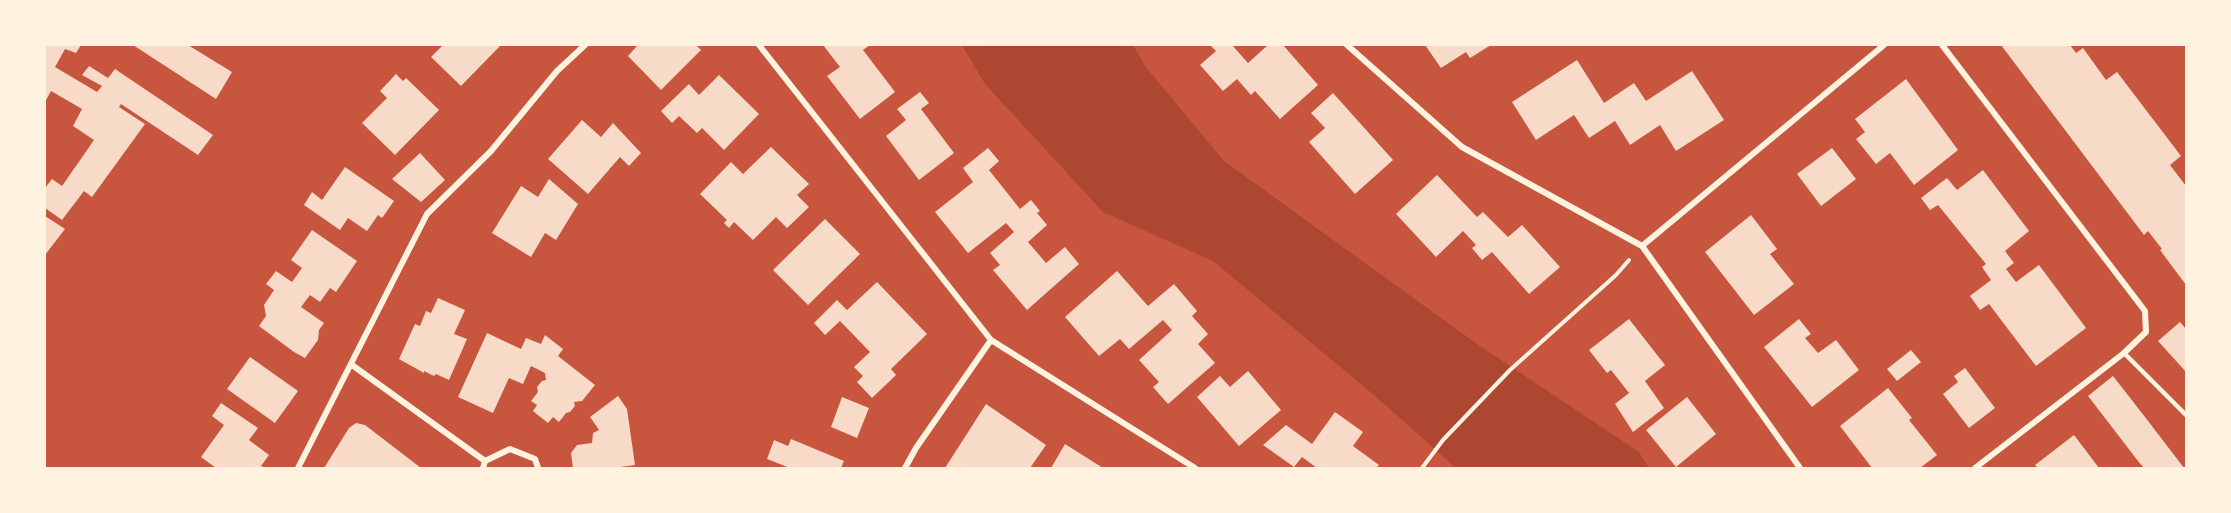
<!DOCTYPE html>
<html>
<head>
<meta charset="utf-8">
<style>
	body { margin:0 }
	#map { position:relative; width:2231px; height:513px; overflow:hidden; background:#c8553d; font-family:"IBM Plex Sans",sans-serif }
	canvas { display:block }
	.frame { position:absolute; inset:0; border:46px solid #fff3e0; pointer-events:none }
</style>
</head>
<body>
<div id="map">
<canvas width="2231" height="513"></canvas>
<div class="frame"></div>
</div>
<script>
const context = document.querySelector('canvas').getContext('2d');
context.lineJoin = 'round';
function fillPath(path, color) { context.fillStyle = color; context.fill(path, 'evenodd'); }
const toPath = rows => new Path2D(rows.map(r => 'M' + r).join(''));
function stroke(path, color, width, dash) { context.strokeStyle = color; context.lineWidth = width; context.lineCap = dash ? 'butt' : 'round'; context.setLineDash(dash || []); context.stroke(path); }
const green = toPath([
	[962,45,1133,45,1145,66,1224,161,1477,344,1639,452,1649,468,1456,468,1375,396,1213,261,1103,212,985,84]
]);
const building = toPath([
	[45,45,81,45,76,53,65,49,55,67,97,92,102,86,82,75,89,66,108,78,115,69,213,135,198,155,121,104,119,107,145,124,92,197,84,191,62,220,45,208,45,188,52,179,62,186,94,140,73,126,82,109,51,91,45,102],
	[133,45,188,45,232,72,216,99],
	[443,45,498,45,500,46,461,86,431,57],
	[638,45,696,45,701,50,661,90,628,56],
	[823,45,870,45,863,50,895,92,860,119,827,76,840,67],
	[1210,45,1232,45,1248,63,1268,45,1283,45,1318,85,1280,119,1255,91,1251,95,1237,79,1223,91,1200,65,1216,51],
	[1425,45,1491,45,1470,58,1466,52,1441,68],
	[2001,45,2070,45,2076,53,2083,48,2106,80,2117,72,2181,156,2170,165,2186,186,2186,285,2160,250,2162,249,2148,231,2144,235],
	[1577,60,1604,103,1634,83,1646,101,1692,71,1724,120,1676,151,1660,125,1630,145,1615,121,1589,138,1574,115,1536,140,1512,102],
	[396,74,403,81,406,78,439,110,395,155,362,123,387,98,380,91],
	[719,75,759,114,724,150,702,128,697,133,679,116,672,123,661,111,689,84,699,95],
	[1906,79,1958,150,1914,185,1890,153,1876,164,1856,139,1865,132,1855,119],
	[920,92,929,103,921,109,954,153,919,180,886,136,906,120,897,109],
	[1333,93,1393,160,1355,194,1309,142,1325,128,1311,113],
	[582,120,601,137,613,123,641,153,629,166,620,157,588,194,548,159],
	[771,147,809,184,797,195,809,207,787,228,776,217,753,240,734,222,729,228,724,223,727,220,700,194,731,162,743,174],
	[988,148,999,161,989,170,1020,209,1031,200,1040,211,1037,213,1047,225,1028,242,1046,263,1065,247,1079,264,1027,310,993,270,1000,265,990,253,1014,232,1006,223,968,253,935,212,973,182,963,168],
	[1832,148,1856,179,1821,206,1797,174],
	[420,153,445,180,421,202,392,179],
	[345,167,394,201,382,218,378,215,367,231,348,218,340,230,304,205,312,192,322,200],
	[1983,170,2029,231,2005,251,2014,263,2006,269,2016,282,2039,265,2086,328,2036,366,1989,304,1980,310,1970,296,1991,280,1982,267,1986,264,1938,205,1930,210,1921,198,1947,178,1957,190],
	[1437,175,1477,217,1483,212,1508,237,1522,225,1560,267,1529,294,1492,252,1482,260,1472,248,1476,245,1463,231,1436,257,1396,214],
	[549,179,578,204,556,240,545,233,531,257,492,233,521,186,538,197],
	[1751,215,1777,249,1770,254,1794,284,1754,315,1705,252],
	[45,216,65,229,45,255],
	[825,219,860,254,808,305,773,270],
	[312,230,357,261,336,292,330,288,320,302,310,295,301,307,324,323,319,330,318,340,305,358,294,352,259,326,266,316,264,305,274,290,266,284,276,271,292,282,302,268,291,260],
	[1117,271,1148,306,1174,284,1197,311,1192,316,1208,334,1198,344,1215,363,1168,404,1153,387,1159,382,1139,360,1172,330,1163,320,1129,349,1120,339,1099,356,1065,317],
	[877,282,927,334,891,369,896,375,872,398,857,382,863,376,854,367,870,352,840,321,825,335,814,323,837,300,847,310],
	[438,298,465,310,454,334,467,339,449,380,436,374,434,376,424,371,424,373,399,359,415,324,420,326,426,311,431,313],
	[1629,319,1665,365,1645,381,1664,408,1633,432,1615,404,1629,393,1611,370,1607,373,1589,350],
	[1799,319,1811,334,1805,338,1818,353,1836,340,1859,370,1812,407,1764,347],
	[2180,322,2186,329,2186,372,2158,341],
	[487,333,521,349,526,338,541,344,545,335,563,349,558,356,595,385,582,401,574,402,575,406,570,412,566,413,559,422,553,417,548,423,533,411,537,405,531,401,538,392,537,387,542,381,546,380,545,373,531,366,523,384,509,378,493,413,458,397],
	[1911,350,1921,362,1897,381,1887,369],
	[250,357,298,391,275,423,227,389],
	[1965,368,1995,408,1969,428,1943,394,1958,382,1954,376],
	[1248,371,1281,410,1239,446,1197,397,1220,376,1230,387],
	[2113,376,2145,417,2184,468,2144,468,2138,461,2088,396],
	[1888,388,1912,418,1909,420,1937,455,1920,468,1872,468,1840,426],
	[618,396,627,409,635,465,613,468,573,468,571,453,577,445,592,443,593,433,599,430,590,417],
	[842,397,869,408,857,438,831,427],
	[1687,397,1716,434,1676,467,1646,430],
	[221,403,258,428,249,440,269,455,261,466,265,468,216,468,201,457,224,425,212,416],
	[986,404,1046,445,1030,468,945,468],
	[1335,412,1363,432,1353,446,1379,465,1376,468,1317,468,1302,457,1294,467,1263,445,1286,425,1312,444],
	[356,423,365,425,421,468,324,468,349,428],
	[2074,435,2099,468,2038,468,2035,465],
	[791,439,844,461,841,468,790,468,767,459,774,440,788,446],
	[1065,444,1103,468,1051,468]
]);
const path = toPath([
	[1422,468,1443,440,1510,370,1616,275,1629,260]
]);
const service = toPath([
	[2124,353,2186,415]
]);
const minor = toPath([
	[759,45,991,340,1195,468],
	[1347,45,1462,147,1642,246,1884,45],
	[1942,45,2145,311,2146,332,2124,353,1975,468],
	[1642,246,1800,468],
	[352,365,485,461],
	[298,468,427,214,491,151,557,71,585,45],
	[483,468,485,461,510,449,535,459,538,468],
	[905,468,916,448,991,340]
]);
fillPath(green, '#ae4732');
fillPath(building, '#f7dbc8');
stroke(path, '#fff3e0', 4);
stroke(service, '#fff3e0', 4.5);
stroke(minor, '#fff3e0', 6);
</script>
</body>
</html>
